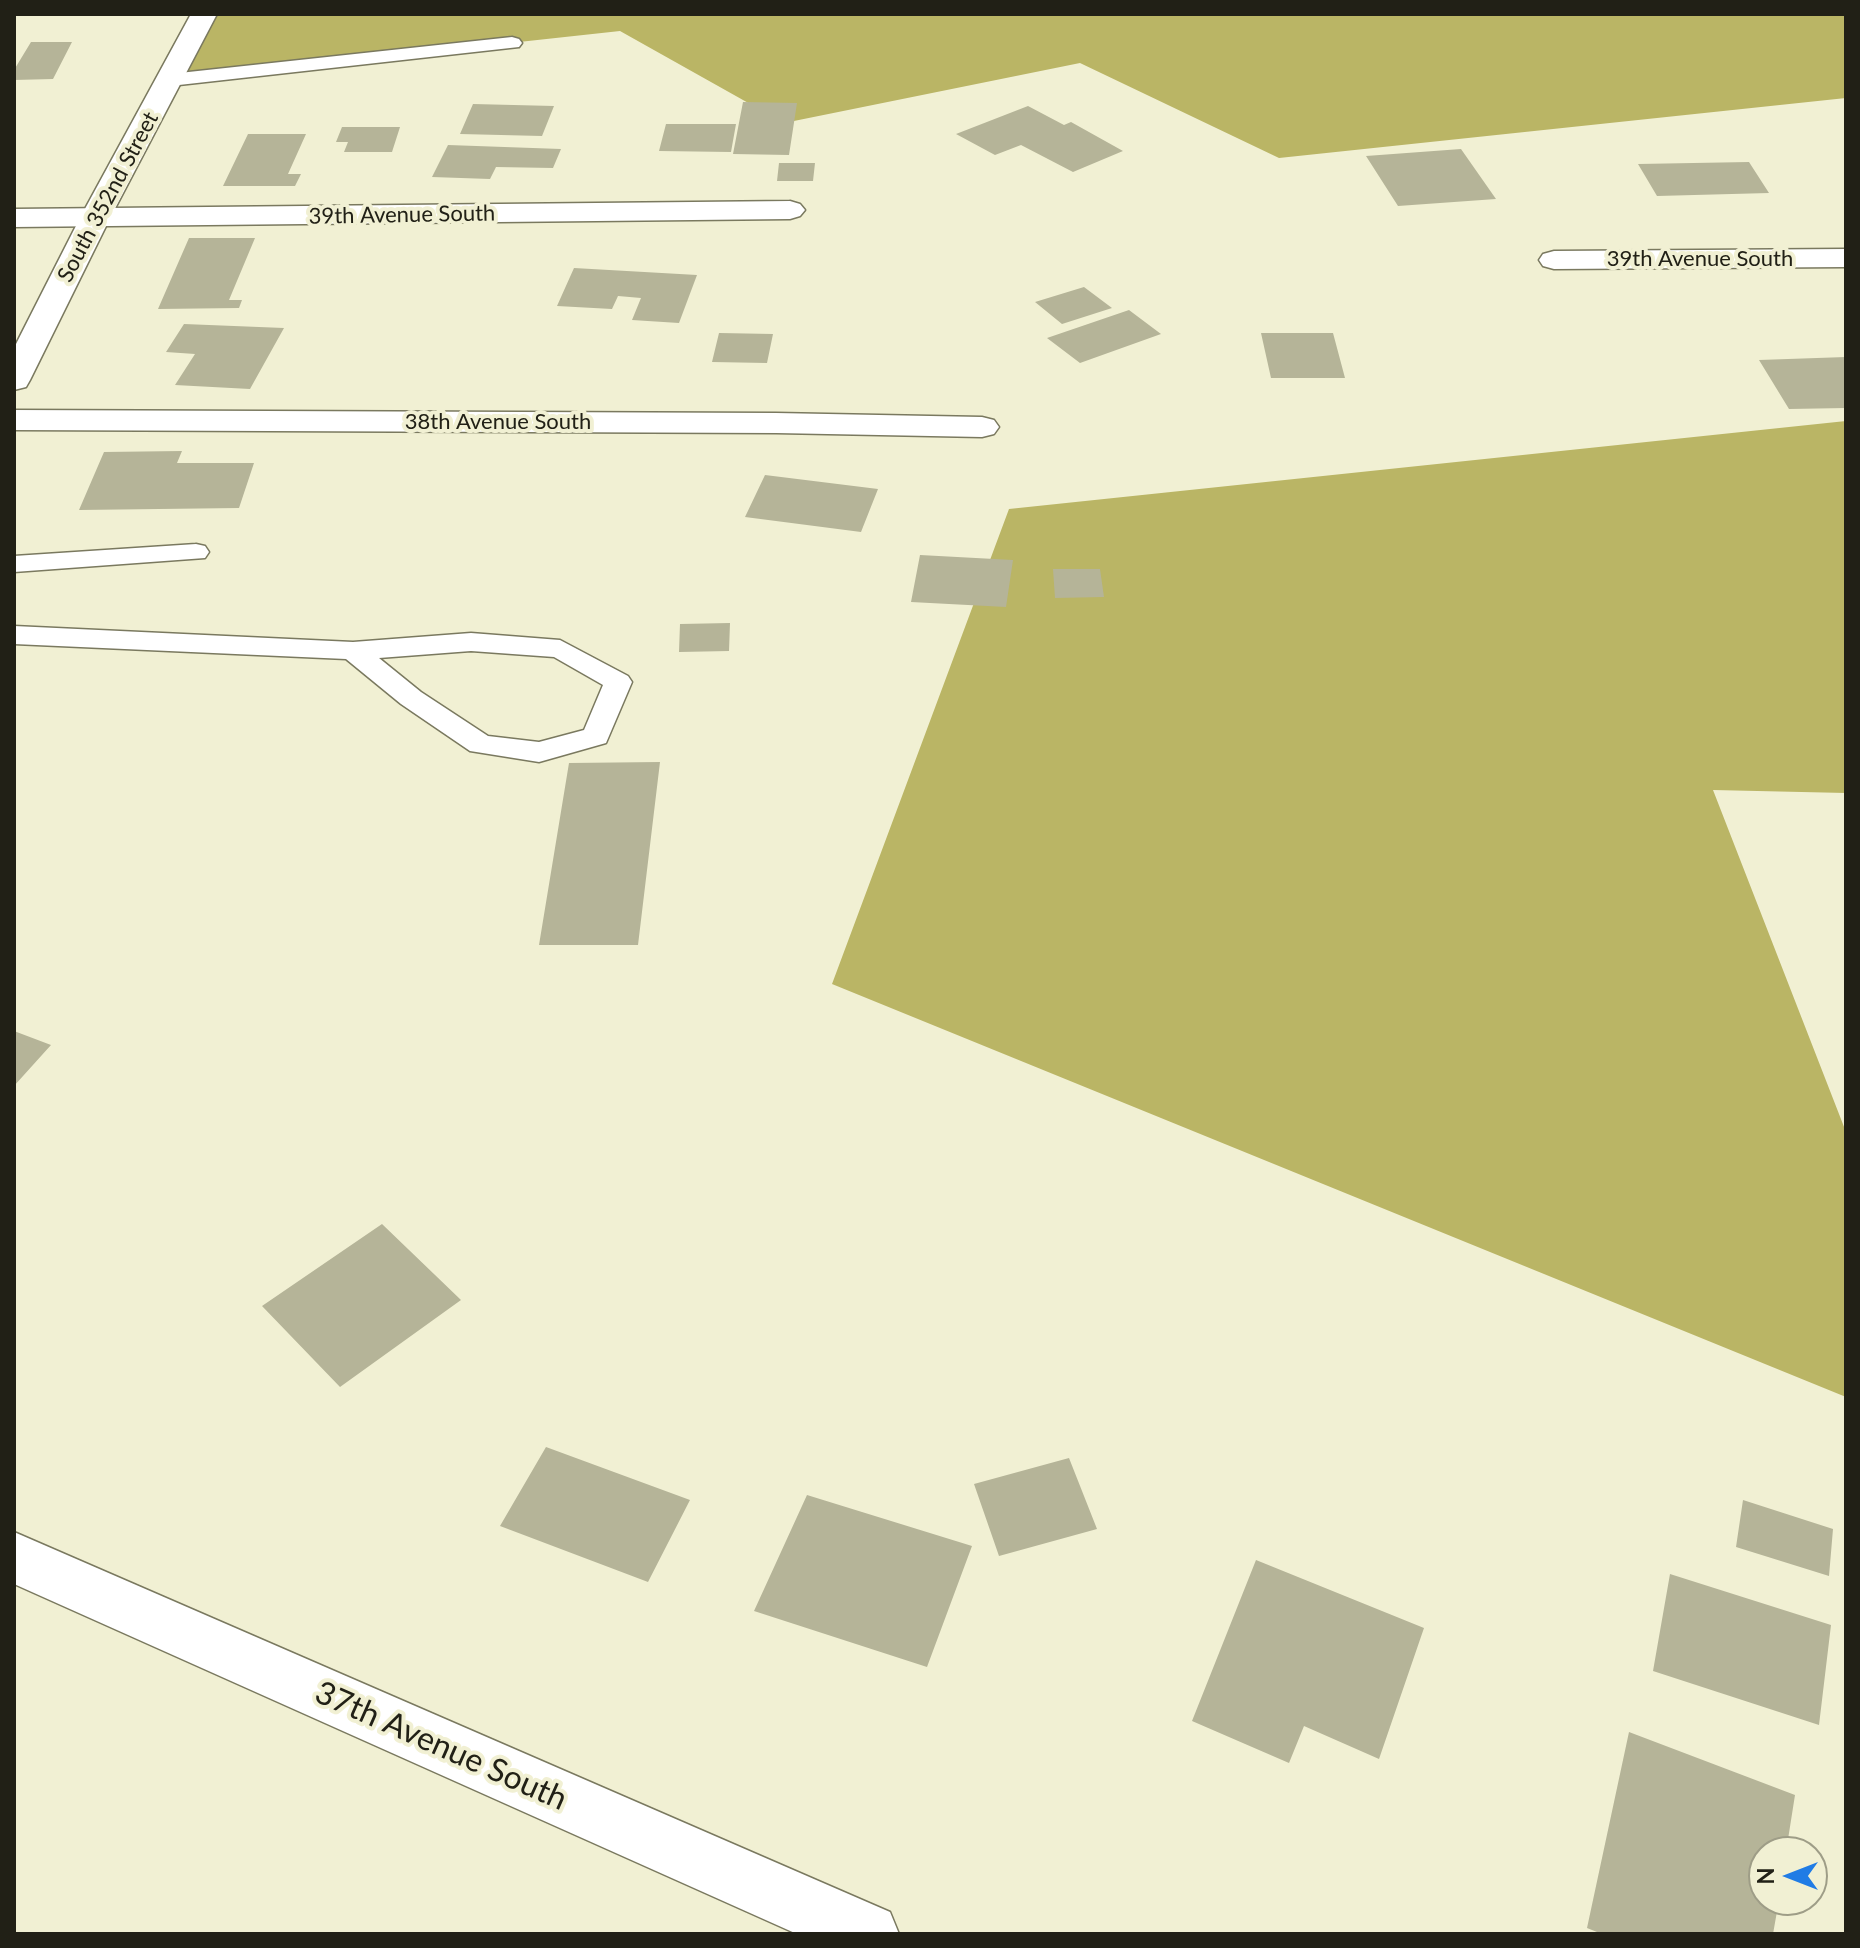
<!DOCTYPE html>
<html>
<head>
<meta charset="utf-8">
<style>
	body { margin:0 }
	#map { position:relative; width:1860px; height:1948px; overflow:hidden; background:#f1f0d3; font-family:Lato,sans-serif }
	canvas { display:block }
	.frame { position:absolute; inset:0; border:16px solid #212016; pointer-events:none }
	.north { position:absolute; left:1748px; top:1836px; width:80px; height:80px; box-sizing:border-box; background:#f1f0d3; border:2px solid #9e9d87; border-radius:50%; rotate:270deg; font-size:22px; font-weight:700; line-height:32px; text-align:center; color:#212016 }
	.north::after { content:''; display:block; margin:auto; width:28px; height:36px; background:#207ce5; clip-path:polygon(50% 0,100% 100%,50% 72%,0 100%) }
</style>
</head>
<body>
<div id="map">
<canvas width="1860" height="1948"></canvas>
<div class="frame"></div>
<div class="north">N</div>
</div>
<script>
const context = document.querySelector('canvas').getContext('2d');
context.lineJoin = 'round';
function fillPath(path, color) { context.fillStyle = color; context.fill(path, 'evenodd'); }
const toPath = rows => new Path2D(rows.map(r => 'M' + r).join(''));
function stroke(path, color, width, dash) { context.strokeStyle = color; context.lineWidth = width; context.lineCap = dash ? 'butt' : 'round'; context.setLineDash(dash || []); context.stroke(path); }
function drawText(font, color, halo, rows, align = 'center') {
  context.font = font + ' Lato,sans-serif'; context.lineWidth = 8; context.setLineDash([]); context.textBaseline = 'middle'; context.strokeStyle = halo; context.fillStyle = color; for (const [text, x, y, turn = 0] of rows) {
    context.save(); context.translate(x, y); context.rotate((+turn || 0) * Math.PI / 180); context.textAlign = isNaN(turn) ? turn : align; if (halo) context.strokeText(text, 0, 0); context.fillText(text, 0, 0); context.restore();
  }
}
const forest = toPath([
	[204,14,1846,14,1846,98,1279,158,1080,63,784,123,620,31,170,80],
	[1846,421,1846,793,1713,790,1846,1132,1846,1397,832,984,1009,509]
]);
const building = toPath([
	[31,42,72,42,53,79,14,80,14,70],
	[743,102,797,103,789,155,733,154],
	[473,104,554,106,542,136,460,134],
	[1028,106,1064,125,1071,122,1123,151,1073,172,1021,145,995,155,956,134],
	[666,124,736,124,731,152,659,151],
	[342,127,400,127,392,152,344,152,348,142,336,142],
	[248,134,306,134,288,174,301,174,295,186,223,186],
	[448,145,561,149,553,168,496,167,490,179,432,177],
	[1461,149,1496,199,1398,206,1366,156],
	[1749,162,1769,193,1657,196,1638,164],
	[779,163,815,163,813,181,777,181],
	[189,238,255,238,229,300,242,300,239,308,158,309],
	[574,268,697,275,679,323,632,320,641,298,618,296,612,309,557,306],
	[1084,287,1112,308,1062,324,1035,302],
	[1129,310,1161,334,1080,363,1047,338],
	[184,324,284,328,250,389,175,385,195,354,166,352],
	[719,333,773,334,767,363,712,362],
	[1261,333,1333,333,1345,378,1271,378],
	[1846,357,1846,408,1789,409,1759,360],
	[182,451,177,463,254,463,239,508,79,510,104,452],
	[765,475,878,489,861,532,745,517],
	[920,555,1013,560,1006,607,911,602],
	[1053,569,1100,569,1104,597,1055,598],
	[730,623,729,651,679,652,680,624],
	[660,762,638,945,539,945,569,763],
	[14,1031,51,1045,14,1086],
	[382,1224,461,1300,340,1387,262,1306],
	[546,1447,690,1500,648,1582,500,1526],
	[1069,1458,1097,1529,999,1556,974,1484],
	[807,1495,972,1546,927,1667,754,1611],
	[1743,1500,1833,1529,1829,1576,1736,1547],
	[1256,1560,1424,1628,1379,1759,1304,1726,1289,1763,1192,1721],
	[1670,1574,1831,1625,1819,1725,1653,1671],
	[1629,1732,1795,1795,1786,1852,1764,1852,1764,1900,1779,1900,1773,1934,1602,1934,1587,1928]
]);
const lane = toPath([
	[512,37,519,39,522,43,519,47,170,86,160,80,170,74,512,37],
	[196,544,205,546,209,552,205,558,14,572,14,556,196,544],
	[14,626,353,642,471,633,560,640,628,676,632,682,606,743,539,762,470,751,401,704,346,659,14,644,14,626],
	[471,651,554,657,603,685,584,730,539,742,488,736,421,692,379,658,471,651]
]);
const street = toPath([
	[790,201,800,204,805,210,800,216,790,219,14,227,14,209,790,201],
	[1846,249,1846,267,1554,269,1543,266,1539,260,1543,254,1554,251,1846,249],
	[14,410,776,413,982,417,994,420,999,427,994,434,982,437,776,433,14,430,14,410]
]);
const secondary = toPath([
	[191,14,217,14,110,218,30,380,26,387,14,390,14,348,80,218,191,14],
	[14,1532,890,1912,899,1934,797,1934,14,1584,14,1532]
]);
const farStreetnames = [
	["South 352nd Street",108,197,-62],
	["39th Avenue South",402,215,-1],
	["39th Avenue South",1700,259],
	["38th Avenue South",498,422]
];
const nearStreetnames = [
	["37th Avenue South",441,1746,24]
];
fillPath(forest, '#bab565');
fillPath(building, '#b5b498');
stroke(lane, '#7a795f', 3);
stroke(street, '#7a795f', 3);
stroke(secondary, '#7a795f', 3);
fillPath(lane, '#fff');
fillPath(street, '#fff');
fillPath(secondary, '#fff');
drawText('22px', '#212016', '#f1f0d3', farStreetnames);
drawText('32px', '#212016', '#f1f0d3', nearStreetnames);
</script>
</body>
</html>
